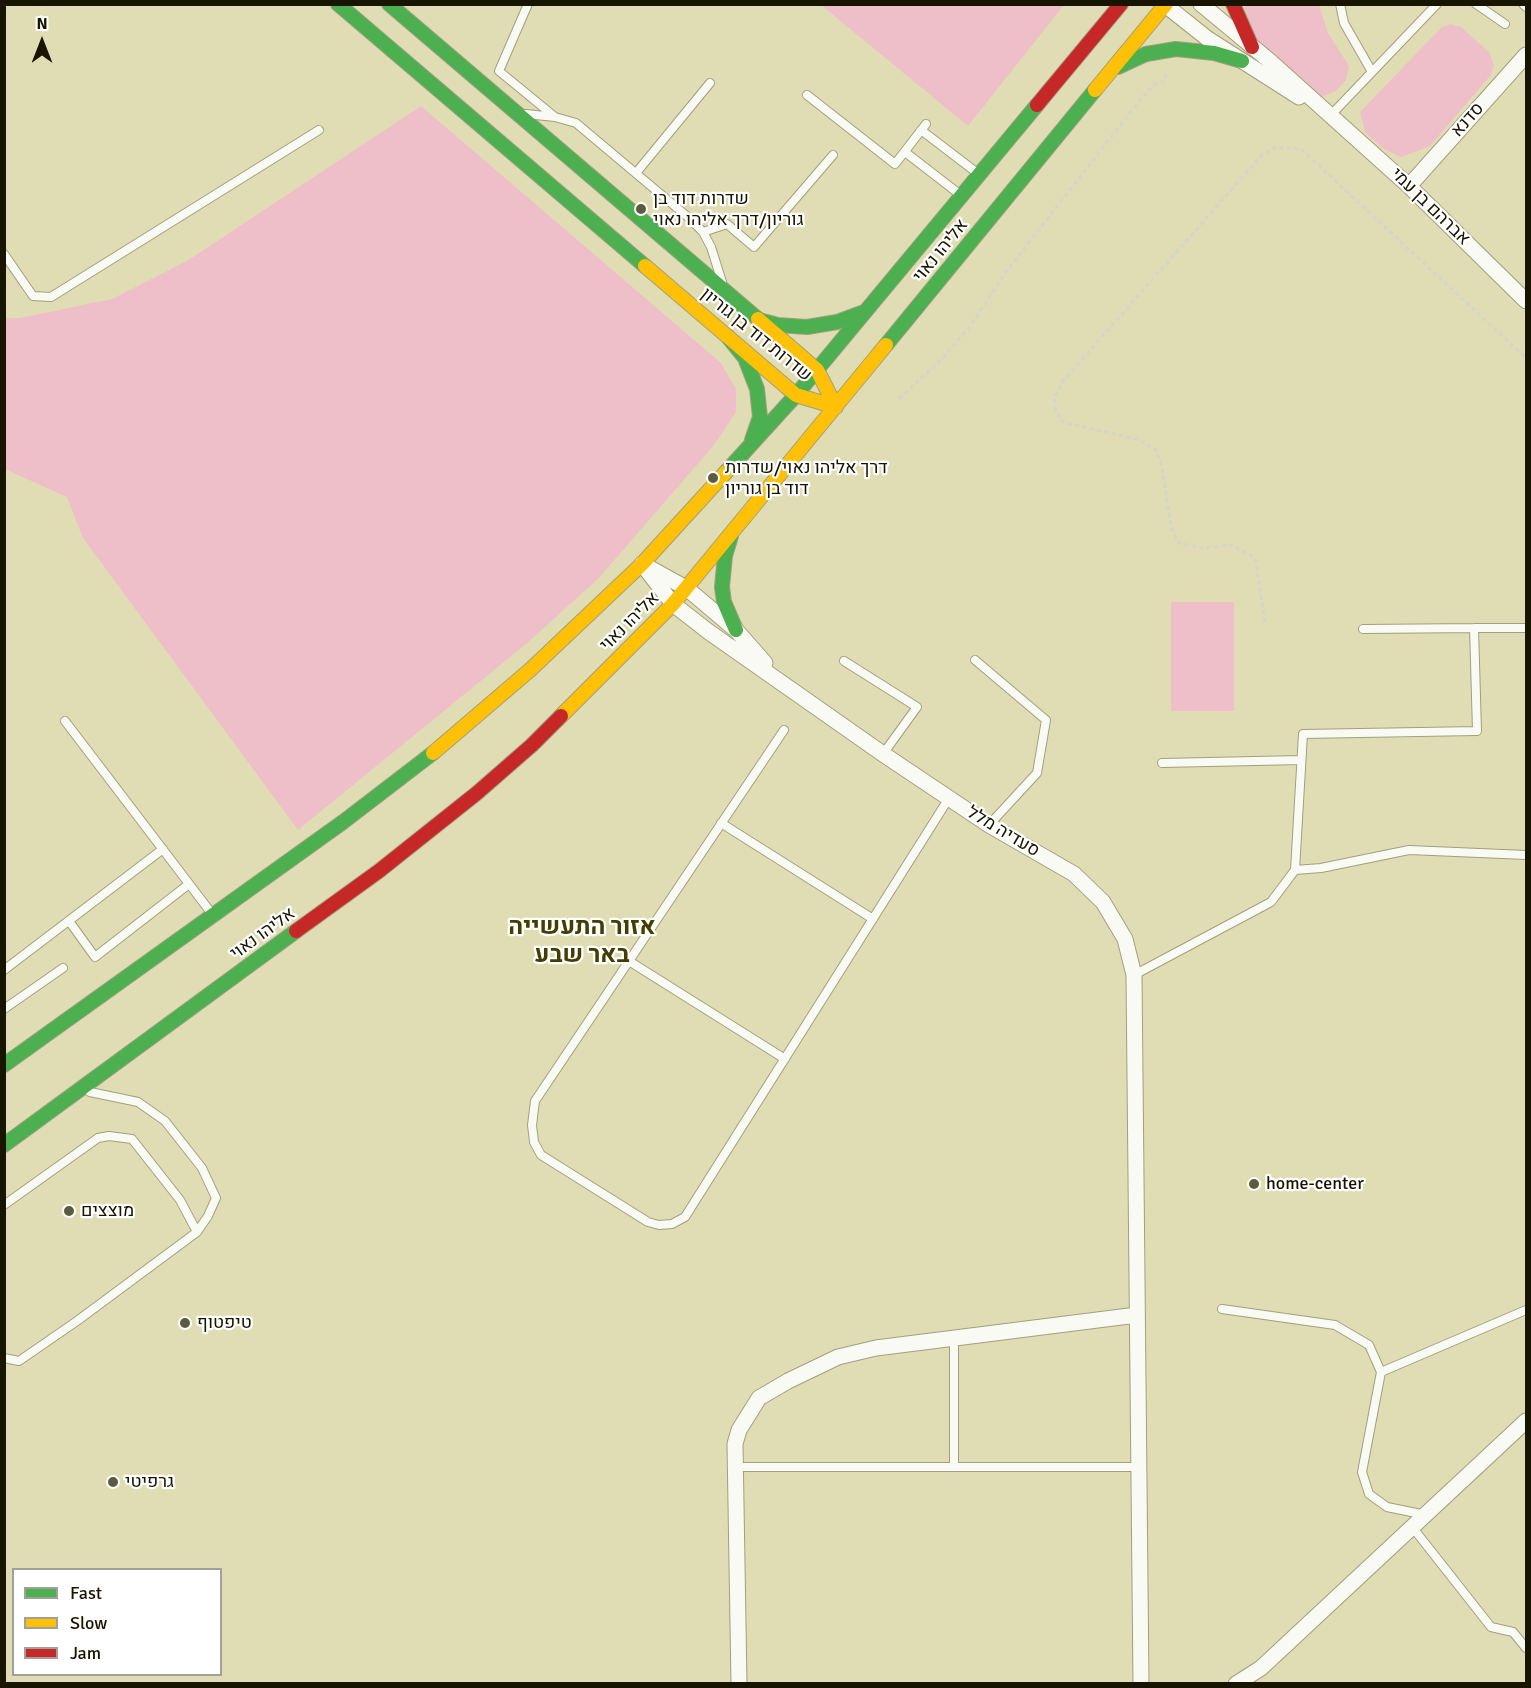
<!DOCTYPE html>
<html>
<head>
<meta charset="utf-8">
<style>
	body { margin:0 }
	#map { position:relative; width:1531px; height:1688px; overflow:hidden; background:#e0ddb4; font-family:Signika,sans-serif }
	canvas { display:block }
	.frame { position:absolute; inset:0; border:6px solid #171400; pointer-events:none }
	.legend { position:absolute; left:12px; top:1568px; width:210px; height:108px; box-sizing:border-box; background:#fff; border:2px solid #a2a199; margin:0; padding:8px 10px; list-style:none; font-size:18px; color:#171400 }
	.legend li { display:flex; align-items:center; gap:12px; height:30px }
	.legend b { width:30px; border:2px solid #a2a199 }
	.north { position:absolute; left:12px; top:12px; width:60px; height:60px; -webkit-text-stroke:4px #fff; paint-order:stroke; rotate:0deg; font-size:16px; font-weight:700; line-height:24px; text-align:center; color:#171400 }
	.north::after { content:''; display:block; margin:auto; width:21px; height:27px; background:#171400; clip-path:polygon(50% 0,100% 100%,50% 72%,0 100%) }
</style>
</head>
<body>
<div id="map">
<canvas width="1531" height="1688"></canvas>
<div class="frame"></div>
<ul class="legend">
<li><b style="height:8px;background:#4caf50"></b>Fast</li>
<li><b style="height:8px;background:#ffc107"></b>Slow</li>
<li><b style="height:8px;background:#c62828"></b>Jam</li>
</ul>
<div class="north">N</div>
</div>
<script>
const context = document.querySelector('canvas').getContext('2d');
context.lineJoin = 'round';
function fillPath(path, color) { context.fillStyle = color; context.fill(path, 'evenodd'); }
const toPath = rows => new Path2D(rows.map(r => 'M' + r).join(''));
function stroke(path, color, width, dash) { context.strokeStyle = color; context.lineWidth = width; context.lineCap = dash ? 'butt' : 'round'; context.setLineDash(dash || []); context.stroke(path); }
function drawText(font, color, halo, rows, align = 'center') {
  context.font = font + ' Signika,Heebo,sans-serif'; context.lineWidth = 4.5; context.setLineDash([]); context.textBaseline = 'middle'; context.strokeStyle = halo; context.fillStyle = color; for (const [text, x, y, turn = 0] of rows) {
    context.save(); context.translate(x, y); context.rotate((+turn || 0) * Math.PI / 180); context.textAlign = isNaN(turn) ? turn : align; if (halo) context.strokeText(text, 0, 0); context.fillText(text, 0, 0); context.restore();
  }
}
const green = toPath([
	[821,5,1064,5,968,126],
	[1244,5,1319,5,1328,33,1349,66,1346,80,1336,91,1319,98,1302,88,1251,33],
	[1450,24,1461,27,1489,52,1494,66,1490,76,1430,146,1401,157,1384,149,1365,132,1360,112,1441,28],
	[421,106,721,363,736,389,736,412,714,445,598,579,526,644,298,830,83,538,67,497,5,469,5,318,20,318,112,299,187,261],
	[1171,602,1234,602,1234,711,1171,711]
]);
const path = toPath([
	[899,399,945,356,971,325,1006,272,1140,100,1155,84,1165,81,1166,74],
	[1265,622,1255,558,1232,545,1203,548,1179,543,1171,527,1162,467,1156,450,1139,440,1063,422,1055,409,1055,397,1063,381,1262,155,1275,147,1301,149,1526,358]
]);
const lane = toPath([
	[528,4,499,71,555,117],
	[1340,4,1344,23,1372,72],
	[1476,4,1505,24],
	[1523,4,1526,7],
	[807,95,895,164,926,124],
	[526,114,555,117,576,123,689,218,703,232,711,247,722,282],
	[1330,116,1437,4],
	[921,130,976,172],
	[905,152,958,193],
	[636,173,710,83],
	[703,232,727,224,754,247,833,155],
	[4,254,33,296,51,297,319,130],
	[1363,629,1474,628],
	[975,660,1046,720,1037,773,989,825],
	[844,661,917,707,883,754],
	[65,721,209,910],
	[784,730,535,1101,532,1125,534,1142,541,1155,648,1222,659,1225,672,1224,685,1217,949,798],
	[1162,763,1301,760],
	[721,823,873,919],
	[1295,870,1321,868,1409,850,1526,855],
	[69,921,95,957,189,884],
	[629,961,785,1059],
	[4,970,163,849],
	[1134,975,1271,902,1295,870,1303,734,1477,731,1474,628,1526,628],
	[4,1009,63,968],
	[4,1205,98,1138,109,1136,132,1139,180,1200,197,1232],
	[1222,1309,1335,1325,1369,1345,1381,1372,1362,1472,1369,1494,1387,1507,1426,1515],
	[954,1338,954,1467],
	[4,1358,19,1361,77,1321,197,1232,208,1216,216,1198,202,1168,165,1121,138,1102,90,1092],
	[1381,1372,1526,1310],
	[735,1467,1139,1467],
	[1413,1528,1491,1627,1513,1632,1526,1648]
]);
const street = toPath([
	[1164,4,1208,39,1299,97],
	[1201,4,1271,62,1409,186,1526,301],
	[1409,186,1526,55],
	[642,564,673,604,709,632,883,754,989,825,1074,874,1103,902,1125,939,1134,975,1141,1684],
	[648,567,686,588,697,597,736,630,765,663],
	[739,1684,735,1444,739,1430,759,1398,788,1381,838,1357,876,1348,1137,1315],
	[1236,1684,1261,1668,1526,1421]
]);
const fast = toPath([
	[338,4,645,266],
	[389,4,758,319],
	[1118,67,1146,54,1176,49,1214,53,1242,61],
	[759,320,778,325,807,327,837,322,864,312],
	[728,337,745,358,757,389,760,417,752,440],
	[886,345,1095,90],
	[726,472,796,395,1037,105],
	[731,536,725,556,722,587,724,602,736,630],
	[4,1065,343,822,433,753],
	[4,1145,296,931]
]);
const slow = toPath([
	[1095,90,1166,4],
	[645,266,796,395,836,407],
	[758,319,817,370,836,407],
	[561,716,673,604,886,345],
	[433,753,530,670,642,564,726,472]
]);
const jam = toPath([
	[1233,4,1252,47],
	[1037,105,1121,4],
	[296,931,379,871,477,793,532,745,561,716]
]);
const markers = [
	[641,209,6,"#5d5a3f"],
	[713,478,6,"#5d5a3f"],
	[1254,1184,6,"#5d5a3f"],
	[69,1211,6,"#5d5a3f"],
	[185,1323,6,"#5d5a3f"],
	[113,1482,6,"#5d5a3f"]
];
const streetNames = [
	["סדנא",1468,120,-48],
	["אברהם בן עמי",1430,207,44],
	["אליהו נאוי",941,251,-51],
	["שדרות דוד בן גוריון",756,335,39],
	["אליהו נאוי",630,622,-45],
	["סעדיה מלל",1003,832,31],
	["אליהו נאוי",263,934,-36]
];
const poiNames = [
	["שדרות דוד בן",653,199],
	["גוריון/דרך אליהו נאוי",653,220],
	["דרך אליהו נאוי/שדרות",725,468],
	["דוד בן גוריון",725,489],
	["home-center",1266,1184],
	["מוצצים",81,1211],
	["טיפטוף",197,1323],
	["גרפיטי",125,1482]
];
const districtNames = [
	["אזור התעשייה",582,928],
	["באר שבע",582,956]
];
fillPath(green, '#eebfc8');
stroke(lane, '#a29f7f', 10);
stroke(street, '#a29f7f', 17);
stroke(fast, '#a29f7f', 16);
stroke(slow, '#a29f7f', 16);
stroke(jam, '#a29f7f', 16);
stroke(path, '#d7d5c8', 3, [4.5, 3]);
stroke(lane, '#fafaf4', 8);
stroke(street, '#fafaf4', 15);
stroke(fast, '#4caf50', 14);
stroke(slow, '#ffc107', 14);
stroke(jam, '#c62828', 14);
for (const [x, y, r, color] of markers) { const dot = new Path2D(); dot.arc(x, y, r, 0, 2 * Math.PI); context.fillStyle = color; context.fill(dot); stroke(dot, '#fff', 2); }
drawText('18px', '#171400', '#fff', streetNames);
drawText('18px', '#171400', '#fff', poiNames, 'left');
drawText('bold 24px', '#433d00', '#fff', districtNames);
</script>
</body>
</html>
